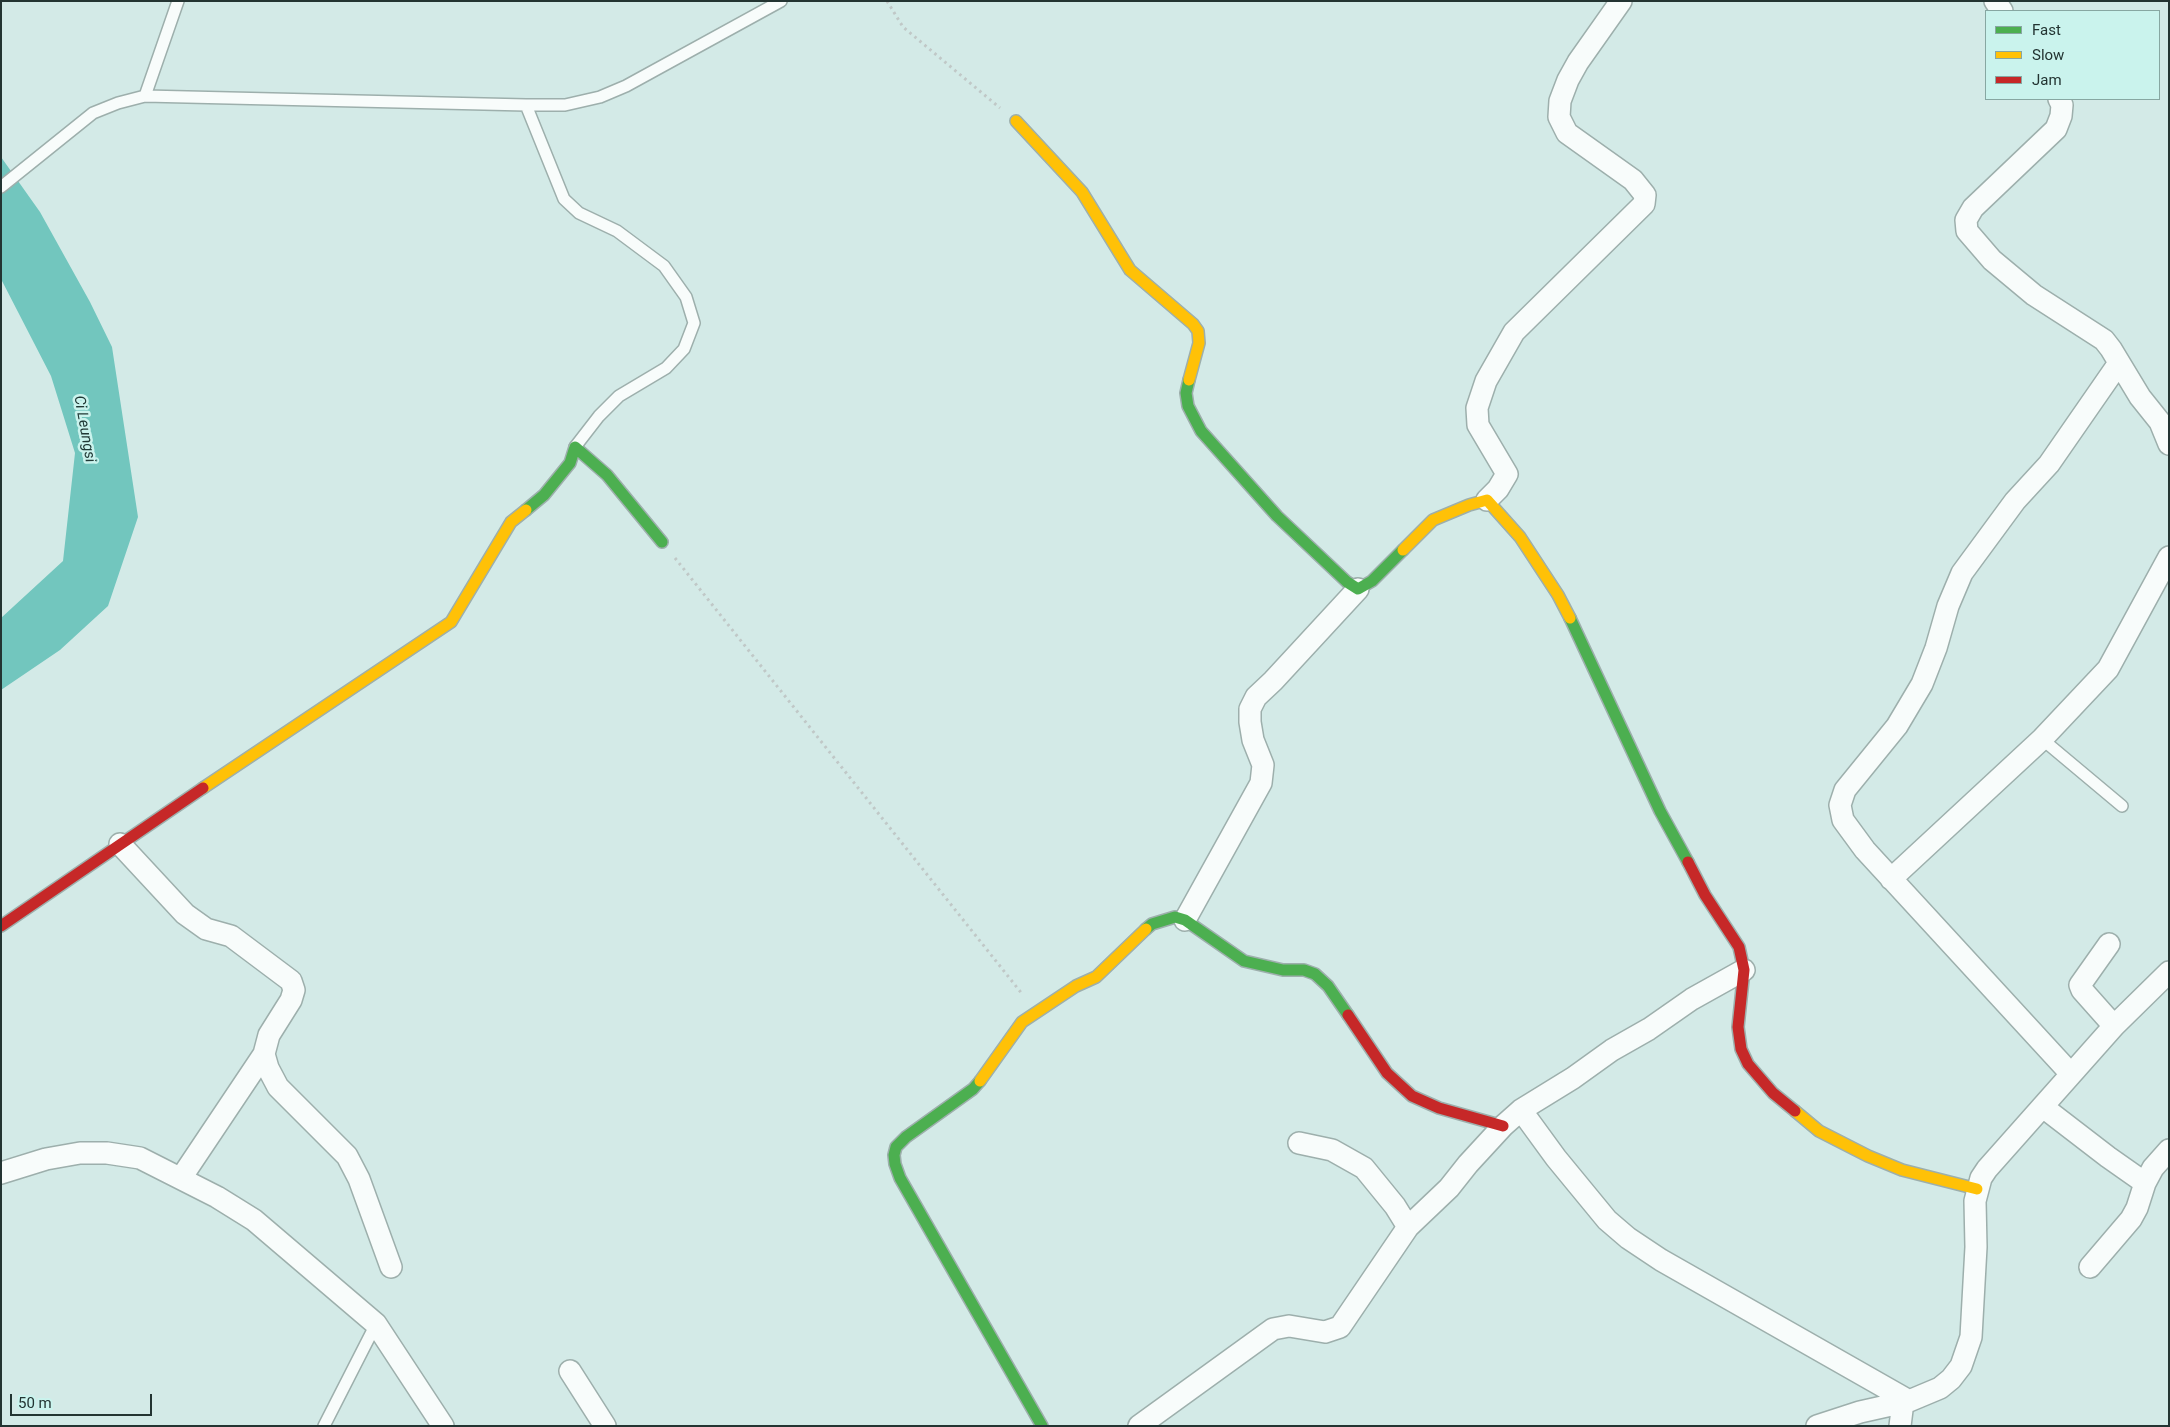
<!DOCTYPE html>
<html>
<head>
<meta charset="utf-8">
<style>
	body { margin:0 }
	#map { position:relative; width:2170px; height:1427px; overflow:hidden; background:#d3eae7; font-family:Roboto,sans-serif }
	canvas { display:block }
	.frame { position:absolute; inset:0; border:2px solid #233432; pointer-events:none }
	.legend { position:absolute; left:1985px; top:10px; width:175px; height:90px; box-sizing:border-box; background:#caf3ed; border:1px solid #87a7a2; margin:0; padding:6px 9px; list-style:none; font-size:15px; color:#233432 }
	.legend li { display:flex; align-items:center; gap:10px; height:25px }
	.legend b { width:25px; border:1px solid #87a7a2 }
	.scale { position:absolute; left:10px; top:1394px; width:142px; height:22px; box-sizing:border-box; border:2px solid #233432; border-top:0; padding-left:6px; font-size:15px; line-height:18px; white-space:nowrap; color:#233432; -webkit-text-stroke:4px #caf3ed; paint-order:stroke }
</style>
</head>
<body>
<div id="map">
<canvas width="2170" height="1427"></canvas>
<div class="frame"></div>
<ul class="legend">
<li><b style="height:6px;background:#4caf50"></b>Fast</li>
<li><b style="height:6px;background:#ffc107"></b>Slow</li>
<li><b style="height:6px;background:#c62828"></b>Jam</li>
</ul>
<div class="scale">50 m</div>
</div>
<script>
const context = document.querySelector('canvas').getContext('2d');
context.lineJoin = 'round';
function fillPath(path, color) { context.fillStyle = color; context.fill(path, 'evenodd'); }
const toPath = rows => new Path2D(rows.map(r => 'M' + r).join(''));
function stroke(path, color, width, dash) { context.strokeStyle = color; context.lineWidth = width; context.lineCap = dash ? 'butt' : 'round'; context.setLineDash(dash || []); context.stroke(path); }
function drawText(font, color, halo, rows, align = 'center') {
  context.font = font + ' Roboto,sans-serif'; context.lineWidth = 5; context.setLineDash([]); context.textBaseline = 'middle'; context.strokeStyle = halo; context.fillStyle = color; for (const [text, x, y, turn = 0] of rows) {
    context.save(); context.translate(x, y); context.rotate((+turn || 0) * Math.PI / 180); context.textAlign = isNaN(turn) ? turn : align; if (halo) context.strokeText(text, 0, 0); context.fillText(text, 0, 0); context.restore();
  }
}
const water = toPath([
	[1,157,40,212,90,302,112,347,138,517,108,606,60,650,1,690,1,618,63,561,75,453,51,376,1,279]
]);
const path = toPath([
	[887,1,903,27,1000,108],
	[675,558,1023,995]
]);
const lane = toPath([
	[145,96,178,1],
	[526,105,564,199,579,213,617,231,664,266,686,297,694,323,684,349,666,368,619,396,599,416,575,447],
	[1,187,93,113,118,103,145,96,526,105,565,105,600,97,626,86,781,1],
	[2042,739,2122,806],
	[324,1426,376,1324]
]);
const street = toPath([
	[1995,1,2002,11],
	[2059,99,2062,105,2061,116,2056,129,1973,208,1966,220,1967,231,1992,260,2034,295,2104,340,2111,349,2140,397,2160,422,2169,444],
	[1487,500,1498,489,1507,474,1478,425,1477,408,1486,381,1514,332,1644,204,1645,195,1633,180,1567,133,1559,117,1560,101,1568,80,1578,62,1621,1],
	[120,844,185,914,206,929,231,936,291,981,294,990,291,1000,269,1035,264,1054,268,1068,278,1087,347,1156,359,1179,391,1267],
	[1891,879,2042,739,2108,669,2169,557],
	[1185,920,1261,783,1263,765,1253,740,1250,722,1250,709,1256,697,1273,681,1358,589],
	[2109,944,2080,985,2082,990,2114,1026],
	[2071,1074,1865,850,1843,820,1840,805,1845,790,1897,726,1922,684,1936,648,1948,606,1962,573,2015,501,2049,464,2119,363],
	[2043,1107,2108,1157,2145,1183],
	[1521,1110,1556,1158,1607,1220,1628,1238,1661,1260,1909,1401],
	[1299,1143,1332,1150,1364,1168,1395,1206,1408,1227],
	[1,1173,46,1159,80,1153,107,1153,140,1158,217,1197,254,1220,376,1324,443,1426],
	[181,1178,264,1054],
	[2090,1267,2131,1219,2137,1208,2145,1183,2153,1168,2169,1150],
	[570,1371,605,1426],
	[1139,1426,1273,1329,1289,1326,1325,1332,1340,1327,1408,1227,1449,1188,1468,1164,1503,1126,1521,1110,1573,1078,1612,1050,1649,1029,1692,999,1744,970],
	[1817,1426,1860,1412,1909,1401,1940,1388,1951,1379,1961,1366,1971,1337,1976,1247,1975,1201,1981,1178,1987,1169,2114,1026,2169,972],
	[1900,1426,1903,1402]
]);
const fast = toPath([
	[1189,380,1186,393,1188,406,1201,431,1277,516,1347,582,1358,589,1372,581,1403,550],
	[526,510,544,495,570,463,575,447,607,475,662,542],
	[1570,618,1660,811,1688,862],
	[1146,929,1152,924,1175,917,1185,920,1244,961,1283,970,1304,970,1315,974,1328,986,1348,1015],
	[980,1081,973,1089,906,1137,896,1147,894,1155,895,1164,900,1178,1042,1426]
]);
const slow = toPath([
	[1016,121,1082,192,1130,270,1193,324,1198,331,1199,343,1189,380],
	[1403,550,1433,520,1469,505,1487,500,1520,537,1558,595,1570,618],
	[203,788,451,622,511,522,526,510],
	[980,1081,1022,1022,1076,986,1096,977,1146,929],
	[1795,1111,1819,1131,1868,1156,1902,1170,1977,1189]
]);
const jam = toPath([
	[1688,862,1705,895,1739,947,1744,970,1738,1027,1741,1049,1748,1064,1773,1093,1795,1111],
	[1,926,203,788],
	[1348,1015,1387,1073,1412,1096,1439,1108,1503,1126]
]);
const waterNames = [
	["Ci Leungsi",84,429,80]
];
fillPath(water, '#72c6be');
stroke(lane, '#9dafac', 14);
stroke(street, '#9dafac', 24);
stroke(fast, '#9dafac', 14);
stroke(slow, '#9dafac', 14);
stroke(jam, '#9dafac', 14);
stroke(path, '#c0c8c7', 3, [2.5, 4]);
stroke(lane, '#f8fcfb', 11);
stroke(street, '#f8fcfb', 21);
stroke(fast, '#4caf50', 11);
stroke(slow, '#ffc107', 11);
stroke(jam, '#c62828', 11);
drawText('italic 15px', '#203835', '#caf3ed', waterNames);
</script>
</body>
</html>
